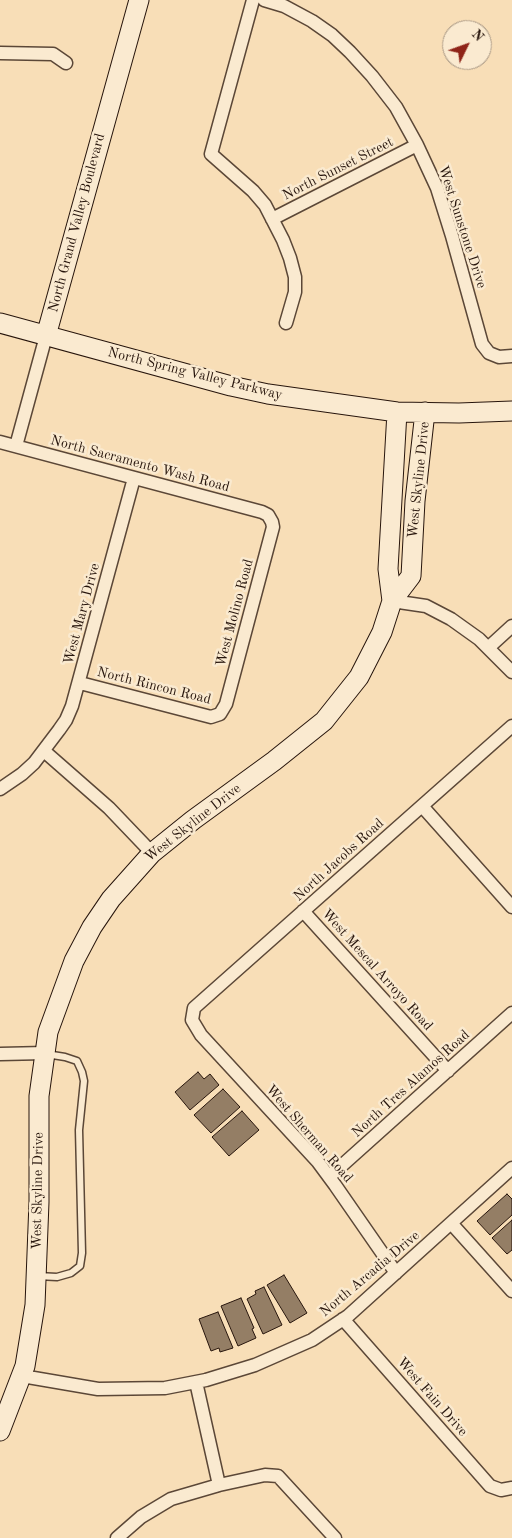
<!DOCTYPE html>
<html>
<head>
<meta charset="utf-8">
<style>
	body { margin:0 }
	#map { position:relative; width:512px; height:1538px; overflow:hidden; background:#f8deb7; font-family:"Old Standard TT",serif }
	canvas { display:block }
	.north { position:absolute; left:442px; top:20px; width:50px; height:50px; box-sizing:border-box; background:#faead0; border:1px solid #a69582; border-radius:50%; rotate:48deg; font-size:14px; font-weight:700; line-height:20px; text-align:center; color:#27150c }
	.north::after { content:''; display:block; margin:auto; width:18px; height:22px; background:#8f2418; clip-path:polygon(50% 0,100% 100%,50% 72%,0 100%) }
</style>
</head>
<body>
<div id="map">
<canvas width="512" height="1538"></canvas>
<div class="north">N</div>
</div>
<script>
const context = document.querySelector('canvas').getContext('2d');
context.lineJoin = 'round';
function fillPath(path, color) { context.fillStyle = color; context.fill(path, 'evenodd'); }
const toPath = rows => new Path2D(rows.map(r => 'M' + r).join(''));
function stroke(path, color, width, dash) { context.strokeStyle = color; context.lineWidth = width; context.lineCap = dash ? 'butt' : 'round'; context.setLineDash(dash || []); context.stroke(path); }
function drawText(font, color, halo, rows, align = 'center') {
  context.font = font + ' "Old Standard TT",serif'; context.lineWidth = 5; context.setLineDash([]); context.textBaseline = 'middle'; context.strokeStyle = halo; context.fillStyle = color; for (const [text, x, y, turn = 0] of rows) {
    context.save(); context.translate(x, y); context.rotate((+turn || 0) * Math.PI / 180); context.textAlign = isNaN(turn) ? turn : align; if (halo) context.strokeText(text, 0, 0); context.fillText(text, 0, 0); context.restore();
  }
}
const building = toPath([
	[198,1072,204,1079,210,1074,219,1085,190,1110,175,1092,198,1072],
	[223,1089,240,1107,211,1133,194,1115,223,1089],
	[242,1111,259,1130,229,1156,212,1137,242,1111],
	[507,1194,512,1199,512,1215,490,1235,477,1221,507,1194],
	[512,1220,512,1250,507,1254,492,1238,512,1220],
	[284,1275,307,1313,290,1323,267,1285,284,1275],
	[264,1287,282,1325,263,1334,247,1299,256,1294,255,1291,264,1287],
	[241,1298,254,1328,252,1329,256,1338,238,1346,221,1306,241,1298],
	[218,1312,233,1348,220,1352,219,1348,211,1351,199,1319,218,1312]
]);
const lane = toPath([
	[37,1276,57,1277,71,1273,80,1266,82,1253,79,1130,84,1081,82,1072,77,1061,65,1057,46,1054]
]);
const street = toPath([
	[253,0,211,154,253,191,265,205,283,240,290,258,295,277,295,292,286,323],
	[264,0,284,6,312,21,332,35,350,52,372,76,396,107,417,145,437,188,452,236,482,344,489,353,499,357,512,356],
	[0,53,53,54,66,63],
	[272,219,417,145],
	[0,442,262,512,268,515,272,522,273,527,226,704,220,714,211,717,80,683],
	[16,446,46,336],
	[392,601,426,606,451,619,479,639,512,672],
	[488,648,512,626],
	[44,751,109,808,152,853],
	[0,789,22,774,34,763,59,730,66,720,72,706,134,478],
	[422,806,512,907],
	[303,911,448,1071],
	[0,1054,45,1053],
	[329,1177,512,1013],
	[451,1223,512,1291],
	[396,1273,335,1185,318,1162,201,1035,192,1020,194,1008,512,726],
	[343,1319,490,1486,501,1490,512,1488],
	[22,1376,98,1389,165,1388,206,1380,255,1365,312,1340,348,1316,512,1168],
	[196,1382,219,1485],
	[117,1538,141,1517,171,1499,219,1485,265,1475,278,1476,335,1538]
]);
const secondary = toPath([
	[0,323,231,386,268,394,397,412,459,413,512,411],
	[46,336,139,0],
	[392,601,388,569,397,412],
	[0,1431,25,1366,35,1305,39,1202,39,1096,48,1032,74,961,92,927,111,899,152,853,193,820,274,761,324,721,359,677,382,632,392,601,411,576,415,501,425,412]
]);
const streetNames = [
	["North Sunset Street",338,169,-27],
	["North Grand Valley Boulevard",77,223,-75],
	["West Sunstone Drive",462,227,72],
	["North Spring Valley Parkway",195,374,14],
	["North Sacramento Wash Road",140,464,15],
	["West Skyline Drive",419,480,-84],
	["West Molino Road",235,613,-75],
	["West Mary Drive",82,614,-75],
	["North Rincon Road",154,686,14],
	["West Skyline Drive",193,823,-38],
	["North Jacobs Road",339,860,-42],
	["West Mescal Arroyo Road",377,970,48],
	["North Tres Alamos Road",411,1084,-42],
	["West Sherman Road",309,1134,49],
	["West Skyline Drive",38,1191,-89],
	["North Arcadia Drive",370,1274,-40],
	["West Fain Drive",432,1397,49]
];
fillPath(building, '#947e65');
stroke(building, '#27150c', 1);
stroke(lane, '#5b4737', 9);
stroke(street, '#5b4737', 15);
stroke(secondary, '#27150c', 21);
stroke(lane, '#faead0', 6);
stroke(street, '#faead0', 12);
stroke(secondary, '#faead0', 19);
drawText('14px', '#27150c', '#faead0', streetNames);
</script>
</body>
</html>
